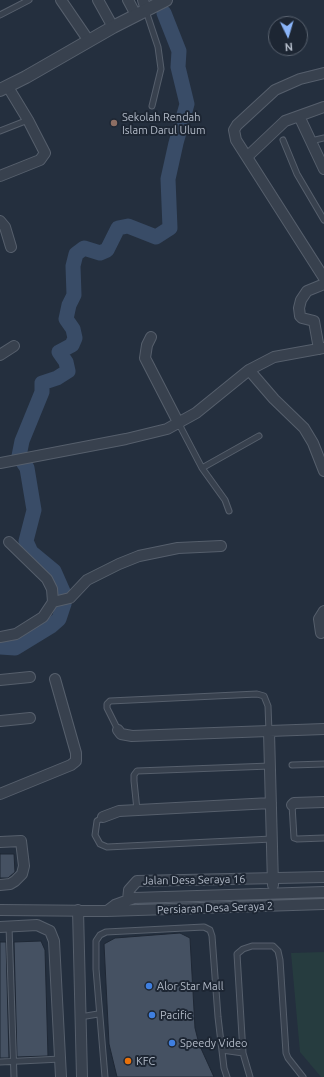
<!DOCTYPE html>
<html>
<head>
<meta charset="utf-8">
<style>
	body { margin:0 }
	#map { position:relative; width:324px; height:1077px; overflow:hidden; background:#242f3e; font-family:Ubuntu,sans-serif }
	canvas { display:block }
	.north { position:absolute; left:268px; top:16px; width:40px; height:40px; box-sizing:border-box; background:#1d2633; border:1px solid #59626f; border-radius:50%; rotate:175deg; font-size:11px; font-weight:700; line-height:16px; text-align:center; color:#b4bcc9 }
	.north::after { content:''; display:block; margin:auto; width:14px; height:18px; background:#8ab4f8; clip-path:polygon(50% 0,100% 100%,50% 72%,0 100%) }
</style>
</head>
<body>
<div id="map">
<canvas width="324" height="1077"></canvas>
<div class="north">N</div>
</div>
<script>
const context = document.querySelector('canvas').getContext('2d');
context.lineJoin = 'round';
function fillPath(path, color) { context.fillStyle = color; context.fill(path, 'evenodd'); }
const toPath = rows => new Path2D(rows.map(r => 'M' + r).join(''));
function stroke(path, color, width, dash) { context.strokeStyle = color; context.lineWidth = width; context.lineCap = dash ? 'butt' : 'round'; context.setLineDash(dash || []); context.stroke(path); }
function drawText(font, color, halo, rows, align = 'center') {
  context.font = font + ' Ubuntu,sans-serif'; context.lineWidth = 4; context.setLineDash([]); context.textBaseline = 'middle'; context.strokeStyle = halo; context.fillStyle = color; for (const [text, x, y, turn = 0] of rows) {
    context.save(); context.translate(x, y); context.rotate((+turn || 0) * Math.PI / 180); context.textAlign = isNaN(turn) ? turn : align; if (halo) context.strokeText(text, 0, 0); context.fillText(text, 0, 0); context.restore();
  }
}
const green = toPath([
	[324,952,324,1077,321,1077,300,1052,291,953]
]);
const river = toPath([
	[0,647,15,648,51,626,59,619,64,604,65,596,54,571,31,552,26,541,34,510,27,468,19,456,22,441,42,392,42,383,57,378,68,371,66,362,59,352,72,345,75,338,73,329,66,319,69,305,74,295,73,266,76,254,84,248,100,253,107,250,118,228,128,226,156,237,170,228,168,179,176,143,187,104,178,67,179,51,164,13]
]);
const building = toPath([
	[0,854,14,854,15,872,8,878,0,878,0,854],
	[180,933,190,938,195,1028,199,1044,214,1077,117,1077,109,1044,104,944,115,938,180,933],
	[41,941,45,950,48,1056,17,1057,14,942,41,941],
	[0,942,6,942,9,1058,0,1058,0,942]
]);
const service = toPath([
	[146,11,158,47,161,69,152,106],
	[0,15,29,0],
	[0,131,28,120],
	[283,140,297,174,324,220],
	[311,141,324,138],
	[179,424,202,468,225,500,229,511],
	[202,468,259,436],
	[118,730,107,708,107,704,110,701,257,694,264,696,268,706,269,732],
	[292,765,324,764],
	[292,805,294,838,297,839,324,838],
	[137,810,134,781,134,775,137,771,270,766],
	[103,817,97,821,95,835,100,844,107,847,272,839],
	[9,926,14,1077],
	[80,1017,98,1014],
	[222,1050,243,1053],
	[0,1062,61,1059],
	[105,1077,96,969,96,941,100,935,106,932,204,927,210,930,212,936,218,1017,224,1068,227,1077],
	[250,1077,243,1053,237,954,243,949,252,946,273,946,278,951,280,960,286,1053,288,1058,303,1077]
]);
const minor = toPath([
	[61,0,89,41],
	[98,0,113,27],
	[128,0,136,15],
	[143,0,146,10],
	[324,73,300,79,275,90,237,125,234,130,236,140,324,278],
	[299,116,324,169],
	[248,156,285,121,324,107],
	[0,176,40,160,45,153,28,120,8,87],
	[0,221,5,227,11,247],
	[151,337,147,345,145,358,179,424],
	[319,349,314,321,302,318,300,316,299,308,301,300,307,291,324,284],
	[0,355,14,346],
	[249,370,274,399,304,428,313,443,324,471],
	[0,463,126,439,167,429,196,413,249,370,274,357,324,348],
	[53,602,70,598,87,580,119,564,139,556,178,548,221,546],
	[321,633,319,619,324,611],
	[0,637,16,634,43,617,53,602,52,589,47,579,9,542],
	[0,680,30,677],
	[0,721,30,718],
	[118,730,121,734,132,736,324,729],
	[269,732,273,885],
	[0,794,71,765,76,761,76,753,55,679],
	[292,805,294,803,324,802],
	[103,817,119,811,271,803],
	[0,842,21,841,24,866,22,874,15,881,10,884,0,885],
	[128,900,129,890,137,881,324,877],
	[0,910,107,911,324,904],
	[78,910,82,1077],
	[107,911,115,905,134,898,324,892],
	[0,927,37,925,50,931,54,941,61,1077]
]);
const tertiary = toPath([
	[0,90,26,77,113,27,166,0]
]);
const markers = [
	[114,123,4,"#8d6e63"],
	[149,986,4,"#3f7fe0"],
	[152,1015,4,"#3f7fe0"],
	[172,1043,4,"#3f7fe0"],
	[128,1061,4,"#e8710a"]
];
const poiNames = [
	["Sekolah Rendah",122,117],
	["Islam Darul Ulum",122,130],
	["Alor Star Mall",157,986],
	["Pacific",160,1015],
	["Speedy Video",180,1043],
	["KFC",136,1061]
];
const streetNames = [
	["Jalan Desa Seraya 16",194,880,-1],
	["Persiaran Desa Seraya 2",215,908,-2]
];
fillPath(green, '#263c3f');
stroke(river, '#394c67', 15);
fillPath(building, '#455162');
stroke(building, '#1f2835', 1);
stroke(service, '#565f6c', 7);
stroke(minor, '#565f6c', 12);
stroke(tertiary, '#565f6c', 14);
stroke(service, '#38414e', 5);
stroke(minor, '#38414e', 10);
stroke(tertiary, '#38414e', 12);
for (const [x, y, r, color] of markers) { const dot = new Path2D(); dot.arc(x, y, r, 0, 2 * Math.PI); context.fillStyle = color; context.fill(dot); stroke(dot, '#1d2633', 1.5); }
drawText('11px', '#b4bcc9', '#1d2633', poiNames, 'left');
drawText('11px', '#b4bcc9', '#1d2633', streetNames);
</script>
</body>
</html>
